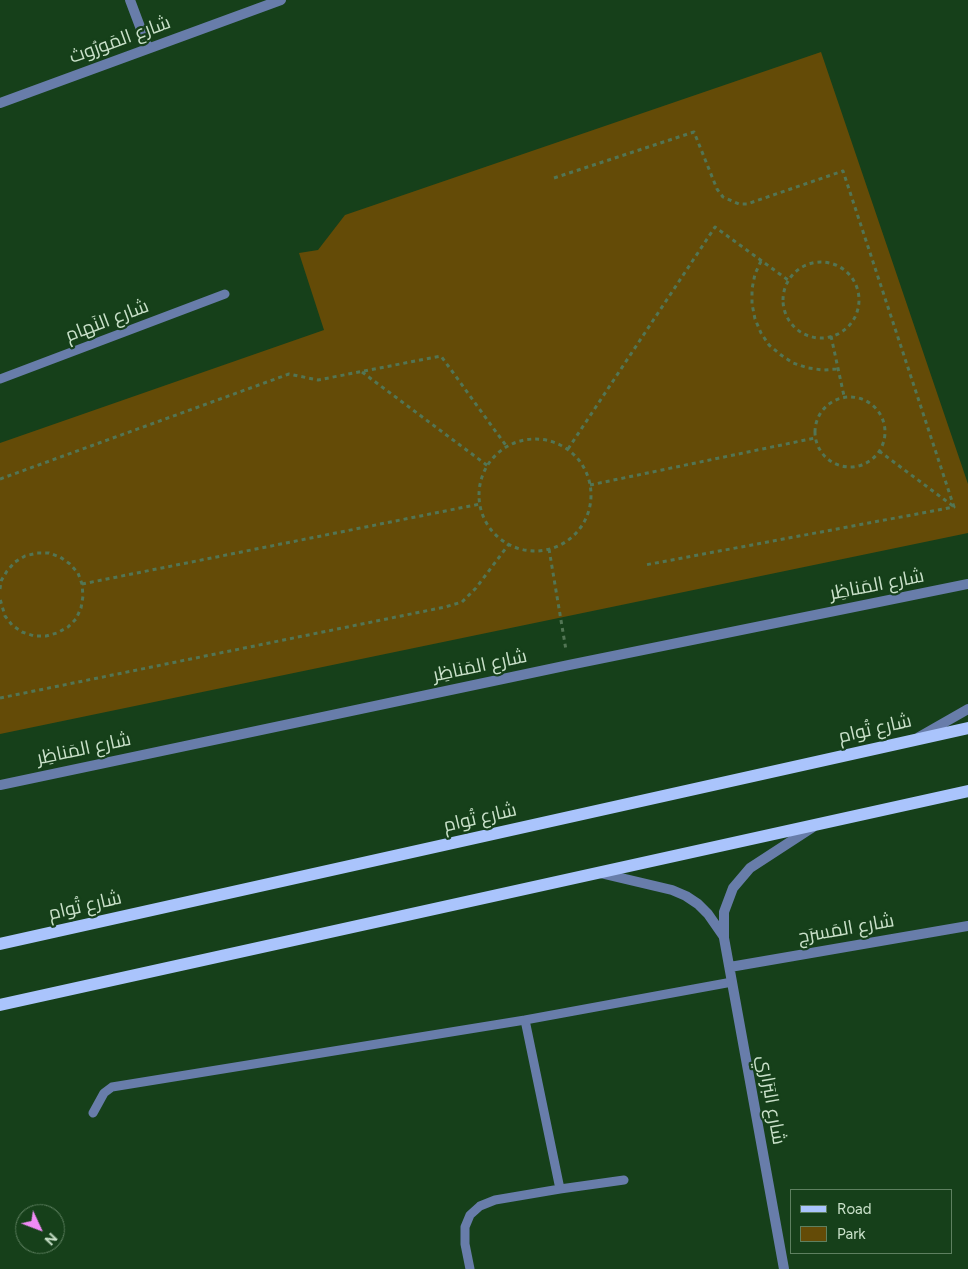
<!DOCTYPE html>
<html>
<head>
<meta charset="utf-8">
<style>
	body { margin:0 }
	#map { position:relative; width:968px; height:1269px; overflow:hidden; background:#16401a; font-family:Figtree,sans-serif }
	canvas { display:block }
	.legend { position:absolute; left:790px; top:1189px; width:162px; height:65px; box-sizing:border-box; background:#16401a; border:1px solid #5e8060; margin:0; padding:6px 9px; list-style:none; font-size:15px; color:#cae1ca }
	.legend li { display:flex; align-items:center; gap:10px; height:25px }
	.legend b { width:25px; border:1px solid #5e8060 }
	.north { position:absolute; left:15px; top:1204px; width:50px; height:50px; box-sizing:border-box; background:#16401a; border:1px solid #5e8060; border-radius:50%; rotate:133deg; font-size:14px; font-weight:700; line-height:20px; text-align:center; color:#cae1ca }
	.north::after { content:''; display:block; margin:auto; width:18px; height:22px; background:#f08bf5; clip-path:polygon(50% 0,100% 100%,50% 72%,0 100%) }
</style>
</head>
<body>
<div id="map">
<canvas width="968" height="1269"></canvas>
<ul class="legend">
<li><b style="height:6px;background:#aac4fc"></b>Road</li>
<li><b style="height:14px;background:#644b07"></b>Park</li>
</ul>
<div class="north">N</div>
</div>
<script>
const context = document.querySelector('canvas').getContext('2d');
context.lineJoin = 'round';
function fillPath(path, color) { context.fillStyle = color; context.fill(path, 'evenodd'); }
const toPath = rows => new Path2D(rows.map(r => 'M' + r).join(''));
function stroke(path, color, width, dash) { context.strokeStyle = color; context.lineWidth = width; context.lineCap = dash ? 'butt' : 'round'; context.setLineDash(dash || []); context.stroke(path); }
function drawText(font, color, halo, rows, align = 'center') {
  context.font = font + ' Figtree,Cairo,sans-serif'; context.lineWidth = 4.5; context.setLineDash([]); context.textBaseline = 'middle'; context.strokeStyle = halo; context.fillStyle = color; for (const [text, x, y, turn = 0] of rows) {
    context.save(); context.translate(x, y); context.rotate((+turn || 0) * Math.PI / 180); context.textAlign = isNaN(turn) ? turn : align; if (halo) context.strokeText(text, 0, 0); context.fillText(text, 0, 0); context.restore();
  }
}
const green = toPath([
	[821,52,968,484,968,533,0,734,0,443,324,330,299,253,318,250,345,215]
]);
const path = toPath([
	[554,178,694,132,717,189,723,197,739,204,747,204,843,171,954,507,645,565],
	[761,261,755,274,752,289,752,304,755,319,761,333,769,345,781,355,793,363,808,368,823,370,838,369],
	'783 300a38 38 0 1 1 76 0a38 38 0 1 1-76 0Z',
	[831,336,844,396],
	[362,372,488,466],
	'815 432a35 35 0 1 1 70 0a35 35 0 1 1-70 0Z',
	'479 495a56 56 0 1 1 112 0a56 56 0 1 1-112 0Z',
	[568,449,715,227,788,280],
	[879,451,953,506],
	[0,479,289,374,318,380,441,356,507,447],
	[590,485,815,438],
	[549,549,566,650],
	[82,584,480,504],
	[0,589,1,581,7,571,15,562,25,556,37,553,49,553,60,557,70,564,78,573,82,584,83,596,81,608,76,619,68,627,57,633,46,636,34,636,22,632,12,625,5,616,0,599],
	[0,698,445,607,462,602,476,588,509,544]
]);
const lane = toPath([
	[0,379,225,294],
	[525,1020,560,1189],
	[93,1113,104,1093,112,1087,525,1020,732,982],
	[470,1269,465,1244,465,1227,470,1215,480,1206,495,1200,560,1189,624,1180]
]);
const street = toPath([
	[130,0,148,48],
	[0,103,281,0],
	[919,737,968,709],
	[0,785,569,665,968,584],
	[600,873,672,890,686,896,698,904,708,914,724,937],
	[730,967,968,926],
	[784,1269,724,938,724,912,733,888,750,868,813,827]
]);
const primary = toPath([
	[0,944,968,728],
	[0,1005,968,791]
]);
const streetNames = [
	["شارع المَورُوث",120,40,-20],
	["شارع النَهام",107,321,-21],
	["شارع المَناظِر",877,585,-11],
	["شارع المَناظِر",480,666,-12],
	["شارع تُوام",875,729,-13],
	["شارع المَناظِر",84,749,-12],
	["شارع تُوام",480,818,-13],
	["شارع تُوام",85,906,-13],
	["شارع المَسرَج",846,929,-10],
	["شارع البَرَاري",771,1100,80]
];
fillPath(green, '#644b07');
stroke(path, '#527554', 3, [4, 4]);
stroke(lane, '#687daa', 9);
stroke(street, '#687daa', 10);
stroke(primary, '#aac4fc', 12);
drawText('19px', '#cae1ca', '#16401a', streetNames);
</script>
</body>
</html>
